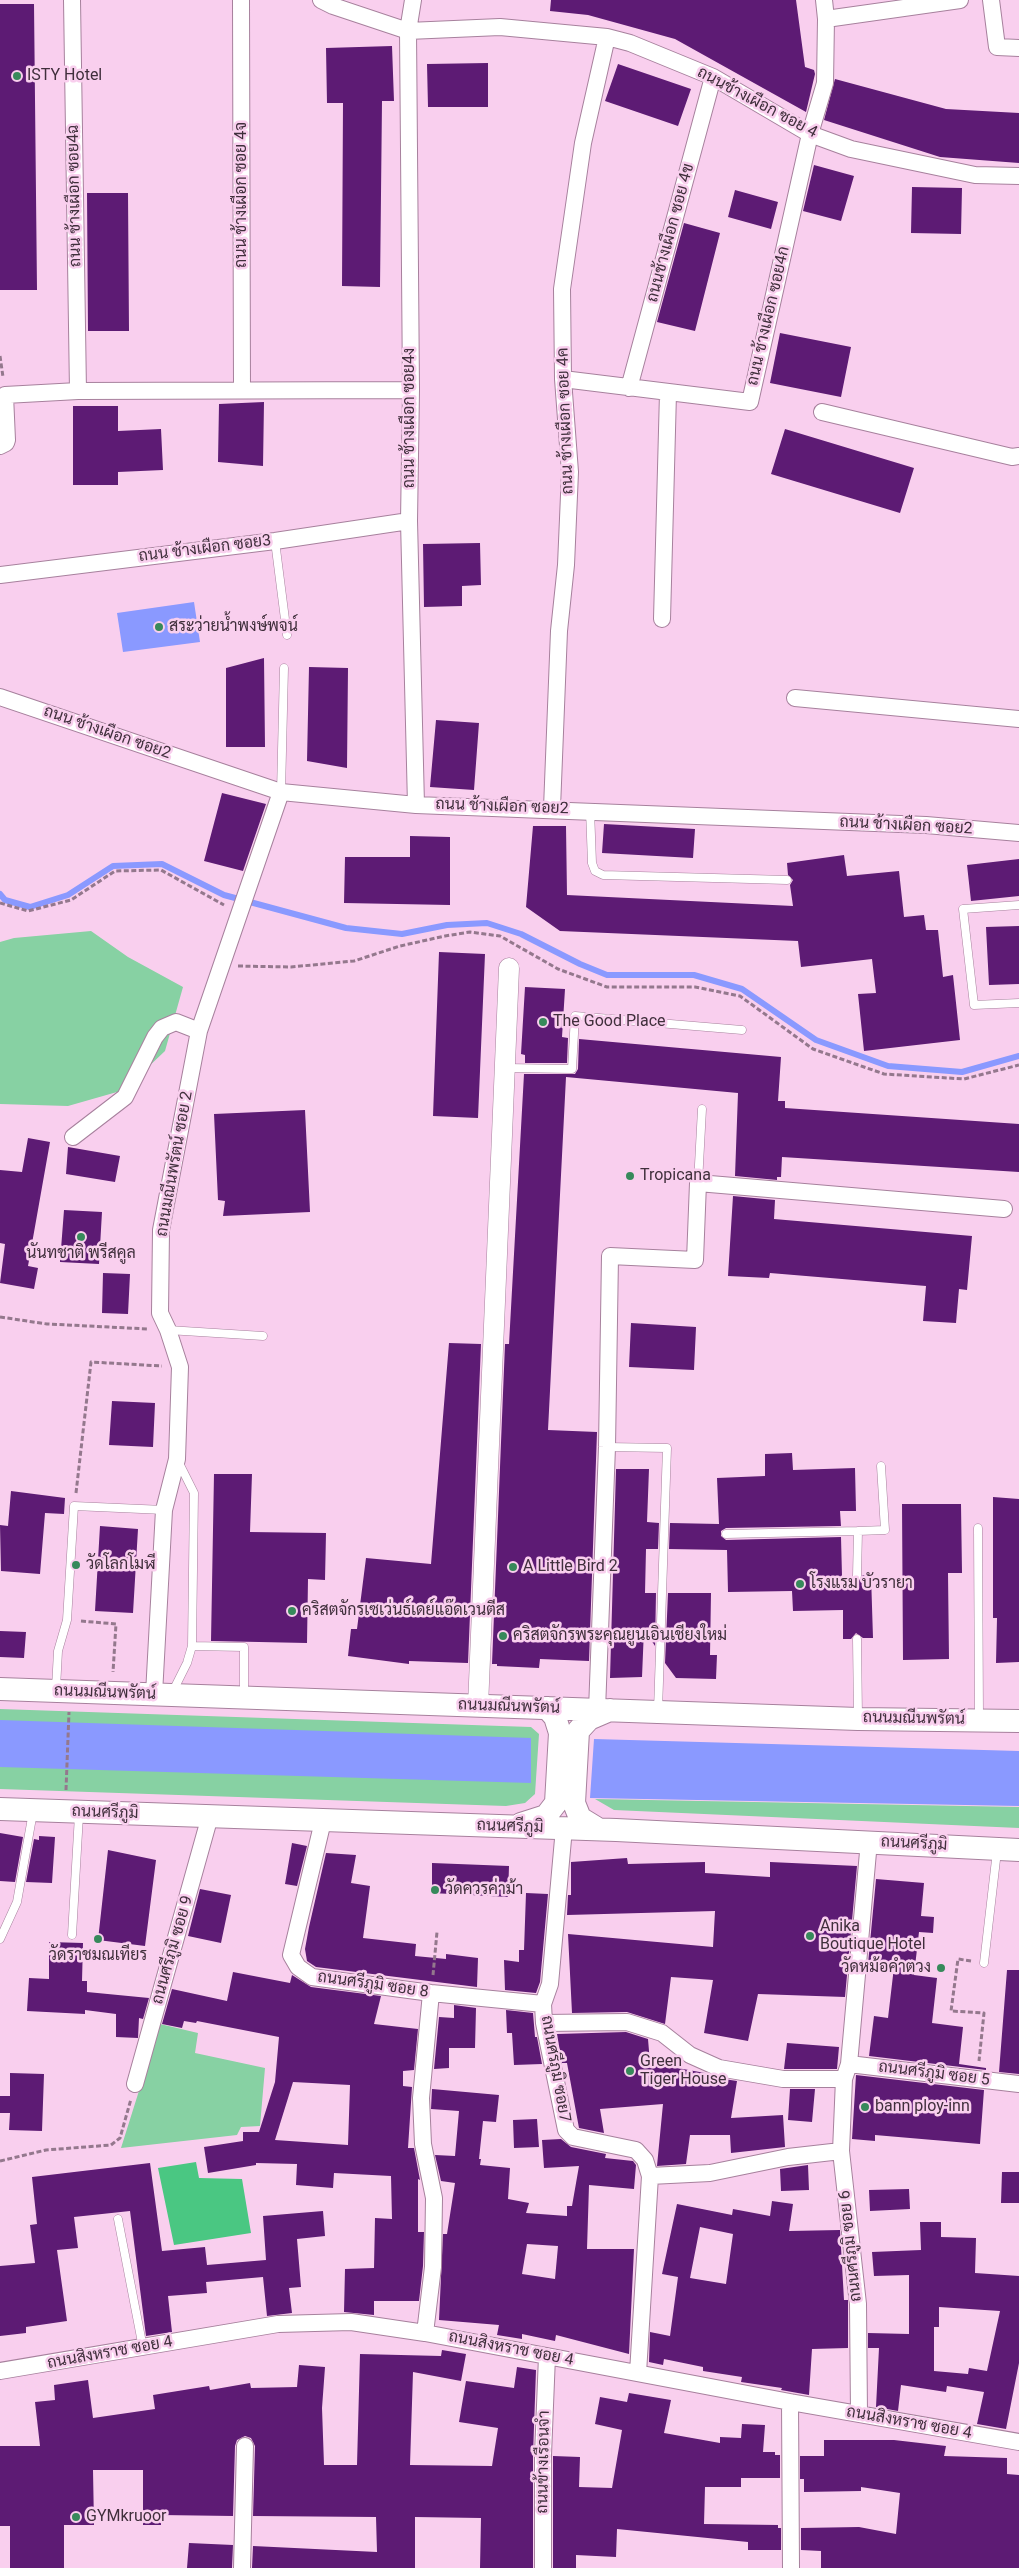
<!DOCTYPE html>
<html>
<head>
<meta charset="utf-8">
<style>
	body { margin:0 }
	canvas { display:block; background:#f9cfee }
</style>
</head>
<body>
<canvas width="1019" height="2568"></canvas>
<script>
const context = document.querySelector('canvas').getContext('2d');
context.lineJoin = 'round';
function fillPath(path, color) { context.fillStyle = color; context.fill(path, 'evenodd'); }
const toPath = rows => new Path2D(rows.map(r => 'M' + r).join(''));
function stroke(path, color, width, dash) { context.strokeStyle = color; context.lineWidth = width; context.lineCap = dash ? 'butt' : 'round'; context.setLineDash(dash || []); context.stroke(path); }
function drawText(font, color, halo, rows, align = 'center') {
  context.font = font + ' Roboto,Sarabun,sans-serif'; context.lineWidth = 5; context.setLineDash([]); context.textBaseline = 'middle'; context.strokeStyle = halo; context.fillStyle = color; for (const [text, x, y, turn = 0] of rows) {
    context.save(); context.translate(x, y); context.rotate((+turn || 0) * Math.PI / 180); context.textAlign = isNaN(turn) ? turn : align; if (halo) context.strokeText(text, 0, 0); context.fillText(text, 0, 0); context.restore();
  }
}
const green = toPath([
	[91,931,128,957,183,987,165,1051,124,1090,68,1106,0,1104,0,942,14,938],
	[0,1709,531,1727,539,1734,535,1794,525,1803,506,1806,0,1789],
	[595,1799,1019,1807,1019,1828,614,1810],
	[160,2024,198,2033,195,2053,265,2068,260,2126,241,2127,237,2135,121,2148]
]);
const forest = toPath([
	[196,2162,199,2178,242,2179,251,2233,174,2245,158,2168]
]);
const water = toPath([
	[194,602,200,642,123,652,117,613],
	[0,1720,531,1738,531,1783,0,1767],
	[594,1739,1019,1751,1019,1806,590,1798]
]);
const stream = toPath([
	[0,894,5,900,30,907,68,895,113,866,162,864,224,895,346,928,402,934,447,925,487,923,521,934,580,964,607,975,694,975,742,989,816,1040,888,1066,962,1072,1019,1056]
]);
const building = toPath([
	[551,0,796,0,805,67,814,70,815,74,806,112,675,39,588,15,550,11],
	[0,4,34,4,37,290,0,290],
	[392,46,394,101,382,101,380,287,342,286,343,103,327,103,326,48],
	[488,63,488,107,428,107,427,64],
	[618,64,691,89,678,126,605,101],
	[835,79,946,109,1019,113,1019,163,940,157,824,120],
	[814,165,854,176,841,221,803,211],
	[912,187,962,188,961,234,911,233],
	[735,190,778,202,771,229,728,217],
	[87,193,128,193,129,331,88,331],
	[684,223,720,233,695,331,657,322],
	[780,333,851,347,841,397,770,383],
	[264,402,263,466,218,462,219,404],
	[73,406,118,406,118,431,161,429,163,470,118,472,118,485,73,485],
	[785,429,914,468,900,513,771,474],
	[480,543,481,585,462,586,462,606,424,607,423,544],
	[264,658,265,747,226,747,226,668],
	[309,667,348,668,347,768,307,761],
	[436,720,479,723,474,790,430,787],
	[222,793,266,804,243,871,204,861],
	[604,824,695,829,693,858,602,853],
	[533,826,566,826,567,895,793,906,790,885,793,880,788,875,787,863,844,855,847,876,899,871,904,917,924,915,926,930,938,930,943,977,953,975,960,1040,864,1051,858,994,876,993,872,959,801,967,798,941,560,931,526,907],
	[410,836,450,837,450,905,344,903,345,857,410,857],
	[1019,859,1019,896,971,901,967,865],
	[1019,926,1019,984,989,985,986,927],
	[439,952,485,954,478,1118,433,1116],
	[525,987,565,989,562,1037,568,1038,567,1063,525,1063,525,1055,521,1054],
	[579,1039,781,1057,778,1101,785,1101,785,1108,1019,1124,1019,1172,782,1157,781,1177,777,1177,777,1180,735,1176,738,1093,566,1077,548,1430,597,1432,589,1661,540,1659,539,1668,497,1666,497,1664,492,1664,505,1344,509,1344,524,1074,575,1074,578,1069],
	[305,1110,310,1212,223,1216,225,1201,218,1200,214,1114],
	[28,1138,50,1142,28,1266,38,1268,34,1289,0,1283,5,1244,0,1243,0,1170,22,1172],
	[68,1147,120,1156,115,1182,66,1174],
	[733,1196,775,1200,774,1219,972,1236,967,1290,959,1289,956,1323,923,1321,926,1286,770,1273,769,1278,728,1276],
	[64,1210,102,1212,99,1264,60,1262],
	[103,1273,130,1274,128,1314,102,1313],
	[631,1323,696,1327,694,1370,629,1367],
	[449,1343,481,1344,468,1663,409,1661,409,1664,348,1656,351,1629,357,1629,366,1558,431,1564],
	[112,1401,155,1403,153,1447,109,1445],
	[792,1453,793,1470,855,1468,856,1511,840,1511,841,1526,726,1528,721,1531,721,1536,726,1540,841,1537,842,1576,851,1576,854,1580,857,1582,863,1575,871,1575,873,1638,863,1638,856,1633,851,1639,843,1639,843,1610,793,1611,792,1591,728,1592,727,1550,669,1549,670,1523,719,1524,717,1478,765,1476,765,1454],
	[616,1469,649,1469,647,1522,659,1523,658,1549,646,1549,645,1593,656,1593,655,1646,644,1629,642,1677,610,1678],
	[214,1474,252,1474,250,1532,326,1533,325,1580,308,1579,307,1643,211,1641],
	[11,1491,65,1498,64,1514,45,1513,40,1574,1,1571,0,1525,8,1526],
	[993,1497,1019,1499,1019,1662,996,1663,997,1618,993,1618],
	[902,1504,961,1504,962,1573,948,1573,949,1659,903,1660],
	[100,1526,138,1529,133,1613,95,1611],
	[668,1593,711,1593,710,1655,717,1655,716,1679,676,1678,665,1663],
	[0,1631,26,1632,24,1658,0,1657],
	[0,1833,23,1837,15,1882,0,1881],
	[39,1836,55,1837,52,1883,26,1882,34,1839,39,1840],
	[292,1843,307,1846,297,1886,285,1884],
	[108,1850,156,1860,145,1946,98,1940],
	[326,1853,356,1855,351,1883,370,1886,363,1938,416,1944,415,1956,446,1959,446,1954,478,1958,477,1987,316,1967,307,1961,305,1949,309,1927],
	[627,1858,628,1864,705,1862,705,1873,770,1877,770,1862,857,1866,845,1997,758,1994,748,2041,704,2033,713,1980,671,1977,665,2024,627,2012,572,2013,568,1934,713,1947,715,1911,567,1915,568,1895,571,1895,571,1862],
	[432,1863,509,1866,508,1897,432,1893],
	[876,1879,924,1883,921,1916,934,1917,933,1933,919,1932,914,1975,937,1978,932,2023,963,2027,959,2064,986,2068,986,2070,869,2056,874,2016,888,2018,894,1967,868,1964],
	[200,1889,231,1895,221,1943,188,1936],
	[526,1893,548,1894,540,1982,536,1993,505,1990,504,1960,519,1962,519,1950,524,1950],
	[49,1942,83,1943,82,1981,87,1981,87,1992,149,1998,143,2019,139,2018,138,2038,116,2037,116,2014,85,2010,85,2014,27,2011,29,1978,49,1979],
	[1007,1970,1019,1970,1019,2074,999,2072],
	[233,1972,290,1983,292,1975,311,1987,381,1996,374,2024,418,2029,414,2070,403,2071,403,2086,412,2087,408,2148,414,2148,420,2180,418,2179,418,2232,424,2232,423,2266,419,2301,374,2301,374,2315,344,2312,345,2269,374,2268,375,2218,392,2219,391,2176,334,2173,333,2188,296,2185,297,2164,256,2163,256,2165,208,2173,204,2147,243,2141,243,2132,259,2132,275,2082,279,2037,197,2021,196,2023,184,2021,182,2028,162,2024,172,1989,227,2001],
	[293,2082,350,2085,348,2145,275,2140],
	[454,2005,476,2008,475,2048,449,2048,449,2068,434,2069,439,2017,454,2018],
	[506,2010,533,2013,535,2037,537,2037,542,2064,514,2065,512,2033,507,2033],
	[626,2032,648,2039,650,2063,705,2073,717,2078,737,2081,731,2118,783,2115,785,2147,731,2153,730,2135,690,2135,686,2164,657,2166,663,2104,600,2109,604,2133,579,2128,567,2063,562,2063,557,2034],
	[787,2043,839,2047,837,2069,784,2069],
	[10,2073,44,2074,42,2131,9,2130,10,2113,0,2113,0,2096,10,2096],
	[856,2075,984,2090,980,2144,875,2135,875,2141,852,2139],
	[432,2089,499,2095,496,2122,483,2121,479,2159,481,2159,480,2165,510,2168,508,2199,529,2203,526,2213,567,2216,567,2206,572,2206,579,2166,544,2168,542,2140,561,2139,571,2147,606,2154,605,2158,633,2161,636,2165,634,2189,589,2185,587,2249,634,2249,629,2354,556,2335,555,2341,522,2334,522,2339,497,2335,499,2325,439,2320,443,2234,447,2234,455,2183,441,2181,435,2155,455,2156,459,2111,431,2109],
	[527,2244,558,2246,555,2279,522,2274],
	[790,2089,815,2089,812,2122,788,2120],
	[537,2119,539,2147,514,2148,513,2120],
	[150,2163,162,2251,205,2247,207,2265,266,2260,263,2216,323,2211,325,2236,297,2239,301,2287,289,2288,292,2313,267,2316,263,2277,206,2282,207,2293,168,2296,172,2332,146,2336,130,2211,74,2217,78,2248,57,2250,67,2321,26,2327,26,2333,0,2336,0,2266,35,2263,30,2225,37,2224,32,2177],
	[808,2165,809,2190,781,2191,780,2169],
	[1002,2172,1019,2172,1019,2203,1001,2203],
	[909,2189,910,2209,870,2211,869,2190],
	[772,2201,793,2204,789,2231,840,2230,844,2300,848,2300,848,2348,812,2349,809,2395,781,2390,782,2388,741,2382,742,2377,703,2371,703,2367,664,2359,663,2365,649,2362,650,2332,670,2336,678,2277,662,2274,677,2204,732,2215,733,2209,770,2216],
	[700,2227,733,2234,726,2284,690,2278],
	[920,2222,941,2222,941,2237,976,2238,975,2273,1019,2276,1019,2363,1006,2429,977,2424,984,2392,947,2386,946,2392,901,2385,898,2411,876,2407,879,2348,868,2348,868,2333,909,2334,909,2275,874,2276,872,2252,921,2250],
	[939,2307,1000,2311,987,2371,969,2368,968,2374,934,2371,934,2327,939,2327],
	[442,2350,466,2354,461,2381,413,2372,410,2465,492,2466,498,2428,459,2422,466,2381,514,2388,517,2367,536,2370,533,2455,533,2568,480,2568,481,2518,415,2517,415,2568,252,2568,253,2546,377,2552,376,2517,253,2516,255,2446,251,2438,245,2436,237,2440,235,2446,233,2516,161,2515,161,2525,143,2525,143,2470,93,2470,94,2525,64,2525,64,2568,10,2568,10,2526,0,2526,0,2446,40,2446,35,2402,55,2400,54,2385,88,2380,93,2418,155,2409,153,2395,209,2386,210,2390,250,2383,251,2388,297,2387,299,2365,325,2367,322,2408,324,2465,357,2465,360,2354,441,2356],
	[629,2393,671,2400,664,2433,720,2443,720,2437,741,2438,742,2424,765,2425,763,2452,775,2452,775,2455,780,2455,780,2478,741,2478,741,2487,705,2487,704,2524,778,2525,778,2528,781,2528,781,2550,748,2550,748,2542,617,2529,616,2557,576,2555,576,2568,553,2568,553,2456,580,2457,579,2487,612,2488,622,2430,595,2424,600,2397,627,2402],
	[824,2440,894,2440,946,2446,944,2456,1007,2458,1007,2474,1019,2475,1019,2568,821,2568,821,2551,801,2550,801,2528,859,2527,896,2534,900,2493,861,2487,861,2491,804,2492,804,2479,800,2479,800,2456,824,2456],
	[189,2543,233,2545,232,2568,187,2568]
]);
const path = toPath([
	[0,356,3,377],
	[0,903,28,911,71,900,115,871,161,870,224,905],
	[238,966,291,967,354,961,400,946,445,936,470,932,500,936,558,969,607,987,695,987,740,996,813,1049,884,1074,964,1079,1019,1065],
	[0,1317,47,1324,149,1329],
	[76,1493,91,1362,162,1366],
	[81,1621,116,1624,113,1672],
	[66,1790,69,1712],
	[971,1961,958,1959,951,2011,984,2013,979,2061],
	[433,1975,437,1932],
	[0,2161,46,2150,111,2145,120,2138,131,2099]
]);
const service = toPath([
	[275,541,287,635],
	[281,792,284,668],
	[590,810,592,863,595,871,603,875,787,880],
	[1019,905,963,909,974,1005,1019,1003],
	[506,1068,572,1069,575,1016,742,1030],
	[698,1183,702,1109],
	[168,1330,263,1336],
	[607,1447,667,1448,658,1710],
	[179,1463,194,1493,192,1646],
	[978,1528,979,1718],
	[726,1534,858,1531],
	[857,1576,858,1531,885,1530,881,1466],
	[857,1639,858,1717],
	[56,1688,58,1651,67,1620,74,1506,164,1510],
	[172,1693,187,1663,192,1646,244,1647,244,1696],
	[72,1935,79,1815],
	[0,1939,17,1902,33,1812],
	[984,1963,997,1851],
	[118,2219,143,2348]
]);
const minor = toPath([
	[72,0,78,391],
	[241,0,242,390],
	[321,0,333,6,408,31,500,27,607,37,630,43,713,77,810,134,851,149,975,175,1019,176],
	[413,0,408,31,411,390,409,521,416,805],
	[991,0,997,47,1019,48],
	[826,19,960,0],
	[563,379,750,402,810,134,825,83,826,19,824,0],
	[629,388,713,77],
	[822,412,1012,457,1019,456],
	[0,446,6,443,7,440,5,395,78,391,411,390],
	[0,575,275,541,409,521],
	[662,619,668,393],
	[0,697,281,792,416,805,926,825,1019,833],
	[795,698,1019,719],
	[552,808,559,631,566,565,570,472,563,379,562,289,583,143,607,37],
	[73,1137,125,1097,155,1037,162,1028,176,1022,199,1031],
	[154,1694,164,1510,177,1459,180,1367,168,1330,160,1313,161,1230,199,1031,281,792],
	[597,1710,607,1447,610,1256,695,1260,698,1183,1004,1209],
	[323,1821,291,1955,298,1967,312,1977,431,1993,543,2004],
	[564,1828,550,1984,543,2004,544,2023,566,2130,573,2137,636,2150,645,2160,650,2176,638,2373],
	[544,2023,627,2022,662,2033,690,2055,719,2068,783,2079,844,2079],
	[849,2064,1019,2084],
	[135,2084,210,1816],
	[650,2176,710,2173,788,2157,841,2151],
	[425,2333,433,2267,434,2198,423,2144,421,2098,431,1993],
	[0,2371,278,2324,351,2322,425,2333,790,2402,1019,2442],
	[790,2402,791,2568],
	[859,2414,858,2304,841,2151,844,2079,849,2064,869,1841],
	[242,2568,245,2446],
	[543,2568,543,2455,547,2356]
]);
const tertiary = toPath([
	[478,1706,509,968]
]);
const secondary = toPath([
	[0,1689,858,1719,1019,1721],
	[0,1809,616,1830,1019,1850],
	[521,1824,546,1816,556,1803,560,1733,555,1717,547,1708],
	[598,1829,580,1818,574,1803,578,1731,589,1719,610,1710]
]);
const markers = [
	[17,76,5,"#37895b"],
	[159,627,5,"#37895b"],
	[543,1022,5,"#37895b"],
	[630,1176,5,"#37895b"],
	[81,1237,5,"#37895b"],
	[76,1565,5,"#37895b"],
	[513,1567,5,"#37895b"],
	[800,1584,5,"#37895b"],
	[292,1611,5,"#37895b"],
	[503,1636,5,"#37895b"],
	[435,1890,5,"#37895b"],
	[810,1936,5,"#37895b"],
	[98,1939,5,"#37895b"],
	[941,1968,5,"#37895b"],
	[630,2071,5,"#37895b"],
	[865,2107,5,"#37895b"],
	[76,2517,5,"#37895b"]
];
const poiNames = [
	["ISTY Hotel",27,76],
	["สระว่ายน้ำพงษ์พจน์",169,627],
	["The Good Place",553,1022],
	["Tropicana",640,1176],
	["นันทชาติ พรีสคูล",81,1254,"center"],
	["วัดโลกโมฬี",86,1565],
	["A Little Bird 2",523,1567],
	["โรงแรม บัวรายา",810,1584],
	["คริสตจักรเซเว่นธ์เดย์แอ๊ดเวนตีส",302,1611],
	["คริสตจักรพระคุณยูนเอินเชียงใหม่",513,1636],
	["วัดควรค่าม้า",445,1890],
	["Anika",820,1927],
	["Boutique Hotel",820,1945],
	["วัดราชมณเทียร",98,1956,"center"],
	["วัดหม้อคำตวง",931,1968,"right"],
	["Green",640,2062],
	["Tiger House",640,2080],
	["bann ploy-inn",875,2107],
	["GYMkruoor",86,2517]
];
const streetNames = [
	["ถนนช้างเผือก ซอย 4",757,103,28],
	["ถนน ช้างเผือก ซอย 4จ",242,195,-90],
	["ถนน ช้างเผือก ซอย4ฉ",75,196,-91],
	["ถนนช้างเผือก ซอย 4ข",671,233,-75],
	["ถนน ช้างเผือก ซอย4ก",769,316,-77],
	["ถนน ช้างเผือก ซอย4ง",410,418,-90],
	["ถนน ช้างเผือก ซอย 4ค",566,421,-92],
	["ถนน ช้างเผือก ซอย3",205,549,-7],
	["ถนน ช้างเผือก ซอย2",107,733,19],
	["ถนน ช้างเผือก ซอย2",502,807,2],
	["ถนน ช้างเผือก ซอย2",906,826,3],
	["ถนนมณีนพรัตน์ ซอย 2",175,1164,-80],
	["ถนนมณีนพรัตน์",105,1693,2],
	["ถนนมณีนพรัตน์",509,1707,2],
	["ถนนมณีนพรัตน์",914,1719,1],
	["ถนนศรีภูมิ",105,1813,2],
	["ถนนศรีภูมิ",510,1827,2],
	["ถนนศรีภูมิ",914,1844,3],
	["ถนนศรีภูมิ ซอย 9",173,1950,-74],
	["ถนนศรีภูมิ ซอย 8",373,1985,8],
	["ถนนศรีภูมิ ซอย7",555,2069,80],
	["ถนนศรีภูมิ ซอย 5",934,2074,7],
	["ถนนศรีภูมิ ซอย 6",851,2246,-96],
	["ถนนสิงหราช ซอย 4",511,2349,11],
	["ถนนสิงหราช ซอย 4",110,2353,-10],
	["ถนนสิงหราช ซอย 4",909,2423,10],
	["ถนนข้างเรือนจำ",544,2462,-89]
];
fillPath(green, '#87d1a3');
fillPath(forest, '#4ac782');
fillPath(water, '#8a99ff');
stroke(stream, '#8a99ff', 6);
fillPath(building, '#5d1b74');
stroke(service, '#a7819d', 9);
stroke(minor, '#a7819d', 18);
stroke(tertiary, '#a7819d', 21);
stroke(secondary, '#a7819d', 24);
stroke(path, '#94788d', 3, [5, 2.5]);
stroke(service, '#fff', 8);
stroke(minor, '#fff', 16);
stroke(tertiary, '#fff', 20);
stroke(secondary, '#fff', 22);
for (const [x, y, r, color] of markers) { const dot = new Path2D(); dot.arc(x, y, r, 0, 2 * Math.PI); context.fillStyle = color; context.fill(dot); stroke(dot, '#f9cfee', 2); }
drawText('16px', '#402f3c', '#f9cfee', poiNames, 'left');
drawText('16px', '#402f3c', '#f9cfee', streetNames);
</script>
</body>
</html>
